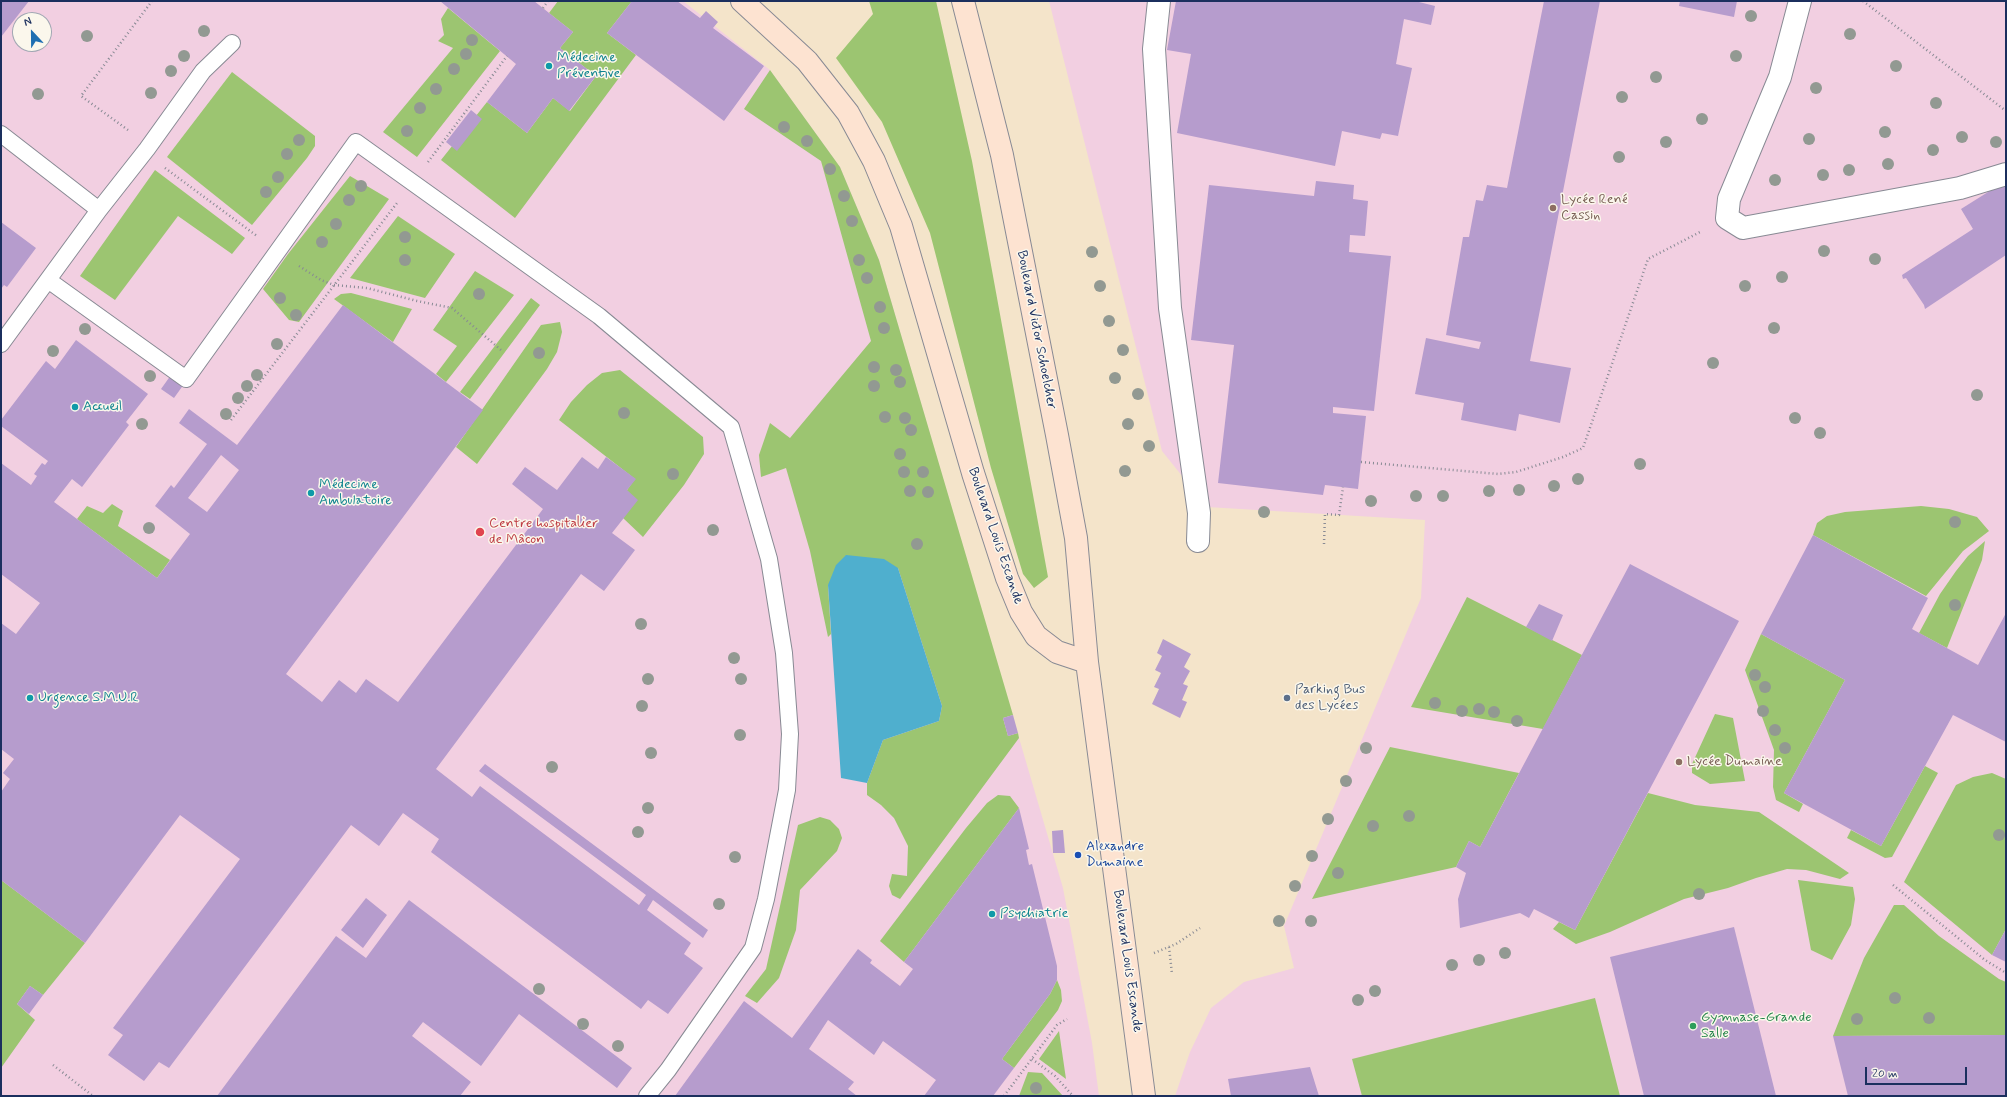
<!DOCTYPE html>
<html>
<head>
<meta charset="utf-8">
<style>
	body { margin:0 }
	#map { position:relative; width:2007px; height:1097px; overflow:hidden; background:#f4e4ca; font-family:Mynerve,sans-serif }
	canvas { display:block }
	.frame { position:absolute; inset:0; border:2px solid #1b2f5e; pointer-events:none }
	.north { position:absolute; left:12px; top:12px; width:40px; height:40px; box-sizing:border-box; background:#fbf7ec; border:1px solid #a1a7b3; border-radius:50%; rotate:338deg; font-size:11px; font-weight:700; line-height:16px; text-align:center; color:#1b2f5e }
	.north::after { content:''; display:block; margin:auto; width:14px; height:18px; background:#1f6fb2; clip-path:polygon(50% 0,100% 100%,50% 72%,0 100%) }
	.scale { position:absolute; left:1865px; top:1067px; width:102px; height:18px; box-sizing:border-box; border:2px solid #1b2f5e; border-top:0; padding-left:5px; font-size:12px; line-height:14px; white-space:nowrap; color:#1b2f5e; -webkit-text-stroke:3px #fbf7ec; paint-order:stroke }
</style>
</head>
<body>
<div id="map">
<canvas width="2007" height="1097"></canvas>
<div class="frame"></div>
<div class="north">N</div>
<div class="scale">20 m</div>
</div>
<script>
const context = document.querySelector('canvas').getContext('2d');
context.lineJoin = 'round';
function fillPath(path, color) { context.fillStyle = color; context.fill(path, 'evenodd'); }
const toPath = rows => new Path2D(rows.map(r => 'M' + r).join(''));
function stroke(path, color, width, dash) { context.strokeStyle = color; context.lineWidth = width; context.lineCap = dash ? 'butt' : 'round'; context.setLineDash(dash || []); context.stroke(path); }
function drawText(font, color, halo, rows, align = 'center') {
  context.font = font + ' Mynerve,sans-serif'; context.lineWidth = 3; context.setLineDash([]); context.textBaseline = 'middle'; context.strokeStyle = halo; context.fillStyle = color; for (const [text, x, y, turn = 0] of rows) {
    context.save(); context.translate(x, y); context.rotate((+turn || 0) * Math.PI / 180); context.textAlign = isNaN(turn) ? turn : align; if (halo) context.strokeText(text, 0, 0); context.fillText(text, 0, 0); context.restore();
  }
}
const built = toPath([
	[1,1,683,1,770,70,840,167,879,260,1063,888,1092,1043,1099,1096,1,1096],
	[20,20,44,20,44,44,20,44],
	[1049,1,2006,1,2006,1096,1175,1096,1190,1052,1211,1008,1244,982,1294,968,1284,926,1421,598,1425,520,1207,507,1162,451]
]);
const green = toPath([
	[558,1,632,1,607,33,636,55,515,218,441,160,487,102,527,133,553,98,570,111,596,76,560,48,573,32,549,13],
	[869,1,936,1,972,161,1048,577,1034,588,1023,574,991,468,930,233,882,122,836,58,873,14],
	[448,8,500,51,417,157,383,132,453,48,438,41,444,35,441,19],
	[770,70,840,167,879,260,1013,715,1003,718,1008,736,1018,733,1019,738,900,899,892,895,889,886,892,874,907,876,908,846,894,818,881,805,867,795,867,783,883,740,939,721,942,706,898,568,828,585,831,634,828,637,810,551,786,468,761,477,759,455,770,423,790,438,871,341,821,161,744,109],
	[232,72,315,136,315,146,307,158,252,225,167,157],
	[155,170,245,238,232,254,178,216,115,300,80,276],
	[350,176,389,199,299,322,289,320,263,289,288,254],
	[398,216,455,254,425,298,350,278],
	[475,271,514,295,446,382,436,374,457,346,433,330],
	[351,293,412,309,393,342,334,299,341,294],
	[531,298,540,305,470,399,460,392],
	[560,322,562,332,557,352,547,369,477,464,456,447,541,325],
	[620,370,703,437,704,454,684,485,643,537,623,518,627,490,635,479,559,420,571,402,587,385,602,373],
	[112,504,123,511,118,526,170,560,157,578,77,519,87,506,103,513],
	[1921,506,1949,509,1977,517,1989,531,1963,551,1926,596,1813,535,1817,523,1827,516,1845,512],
	[1985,541,1982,560,1947,648,1919,633,1940,594,1956,571,1968,556],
	[1467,597,1582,655,1543,729,1411,707],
	[1761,634,1845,680,1784,793,1803,804,1799,812,1776,800,1773,787,1774,750,1745,670],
	[1715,714,1733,718,1745,781,1710,784,1692,773,1692,764],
	[1390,747,1519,773,1480,847,1469,841,1456,867,1312,899],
	[1925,766,1938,773,1892,857,1885,858,1847,838,1851,830,1881,846],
	[1992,773,2006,779,2006,929,1992,955,1904,882,1956,785,1973,777],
	[1648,793,1695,805,1759,812,1849,873,1840,879,1806,870,1787,869,1756,878,1728,888,1684,899,1610,932,1576,944,1553,929,1559,922,1575,930],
	[998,795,1010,796,1019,808,904,962,880,941,966,828,987,803],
	[820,817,830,820,839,829,842,838,837,851,800,890,796,930,779,978,757,1003,745,996,766,969,798,825],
	[1,880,85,943,43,995,30,986,17,1004,35,1020,1,1068],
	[1798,880,1853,887,1855,899,1851,925,1832,960,1811,950],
	[1894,905,1904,905,1939,936,1999,979,2006,982,2006,1035,1833,1036,1864,958],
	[1057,980,1061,990,1062,1001,1058,1010,1014,1068,1002,1059,1050,994],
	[1595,998,1620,1096,1362,1096,1352,1059],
	[1059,1031,1066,1079,1039,1059],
	[1028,1072,1042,1073,1063,1096,1019,1096]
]);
const water = toPath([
	[846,555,884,559,898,568,942,706,939,721,883,740,867,783,841,778,828,585,836,565]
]);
const building = toPath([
	[1,1,29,1,1,37],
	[440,1,534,1,573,32,560,48,596,76,569,111,553,98,527,133,487,102,516,64],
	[632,1,677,1,700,18,706,11,718,22,713,28,764,66,724,121,607,33],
	[1176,1,1415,1,1435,6,1431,25,1404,19,1396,64,1412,68,1398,136,1382,133,1380,139,1342,131,1335,166,1177,133,1191,54,1167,50],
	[1544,1,1600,1,1530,361,1571,368,1560,423,1519,414,1516,431,1461,420,1464,403,1415,394,1426,338,1479,349,1481,342,1446,335,1463,237,1469,237,1476,200,1483,201,1487,185,1507,188],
	[1680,1,1737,1,1734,17,1679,6],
	[471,110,482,119,457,151,446,142],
	[1316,181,1354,185,1353,199,1368,201,1365,236,1350,235,1349,252,1391,256,1374,411,1333,407,1333,413,1366,416,1358,489,1325,485,1323,495,1218,483,1234,345,1191,340,1209,185,1314,196],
	[2004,182,2006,185,2006,255,1925,309,1924,305,1906,278,1903,279,1902,275,1973,229,1961,209],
	[1,222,36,248,7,287,4,285,1,289],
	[343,305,483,410,286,674,322,702,339,680,356,693,366,679,398,702,543,509,512,484,525,467,557,490,582,457,598,469,606,457,636,479,627,490,638,500,612,533,635,550,604,591,581,574,436,769,472,797,480,786,639,905,646,895,479,771,485,764,708,930,703,938,653,900,647,910,691,943,684,954,703,968,668,1014,648,1000,641,1009,431,852,439,839,403,813,379,846,351,825,169,1068,159,1062,144,1081,108,1055,123,1035,113,1028,240,859,180,815,85,943,1,880,1,792,10,779,3,773,14,759,1,749,1,623,16,634,40,603,1,574,1,463,31,485,37,476,34,474,42,463,45,465,48,461,1,426,1,420,46,361,55,369,76,340,148,394,126,422,129,425,82,487,72,479,54,502,157,578,190,534,155,506,171,485,174,488,207,444,179,423,189,409,237,445],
	[221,455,239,470,207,512,188,498],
	[171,375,184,384,174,398,161,389],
	[1813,535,1928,598,1912,629,1978,665,2006,613,2006,742,1953,715,1881,846,1784,793,1845,680,1761,634],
	[1630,564,1739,621,1575,930,1534,909,1529,918,1520,913,1460,928,1458,899,1466,873,1456,867,1469,841,1480,847],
	[1539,604,1563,615,1552,641,1526,627],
	[1163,639,1191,654,1184,667,1190,671,1183,684,1188,686,1182,700,1187,702,1180,718,1152,704,1159,689,1154,687,1161,673,1155,670,1162,656,1157,653],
	[1013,715,1018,733,1008,736,1003,718],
	[1019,808,1029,849,1026,850,1029,865,1032,864,1057,966,1057,980,1050,994,1002,1059,1014,1068,993,1096,924,1096,936,1080,883,1041,874,1055,828,1020,809,1049,854,1082,848,1089,857,1096,675,1096,744,1001,792,1038,858,949,872,960,870,963,900,986,913,969,904,962],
	[1063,830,1065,853,1053,853,1052,831],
	[366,898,387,915,363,948,341,930],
	[409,900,632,1068,617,1088,519,1014,481,1066,423,1022,412,1036,471,1082,460,1096,217,1096,336,936,366,958],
	[1734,927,1776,1096,1644,1096,1610,957],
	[2006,929,2006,962,1992,955],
	[30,986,43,995,29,1014,17,1004],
	[2006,1035,2006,1096,1848,1096,1833,1036],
	[1310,1067,1319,1096,1231,1096,1228,1079]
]);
const path = toPath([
	[1863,1,2006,111],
	[543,8,548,1],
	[128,130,81,96,152,1],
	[428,162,507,56],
	[165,168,257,236],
	[299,266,321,280,334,285,367,288,417,301,452,308,501,350],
	[231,420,397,203],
	[1361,462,1498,474,1516,472,1563,457,1583,448,1648,259,1702,231],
	[1324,544,1325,514,1339,515,1343,487],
	[1893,885,1985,960,2006,973],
	[1169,947,1172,974],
	[1154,953,1176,944,1200,928],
	[1032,1059,1055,1076,1073,1096],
	[53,1065,93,1096],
	[1004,1096,1057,1025,1067,1019]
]);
const lane = toPath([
	[1,134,99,210],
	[48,280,186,379,356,142,599,316,731,427,769,559,784,653,790,734,787,790,766,899,753,948,668,1070,647,1096],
	[1,344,99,210,147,149,203,71,232,43]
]);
const street = toPath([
	[1159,1,1154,49,1170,308,1199,513,1198,541],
	[1800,1,1780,77,1729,199,1727,218,1743,228,1960,188,2006,174]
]);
const secondary = toPath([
	[742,1,807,61,848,113,874,161,901,226,973,473,1007,578,1021,612,1036,636,1057,652,1087,662,1144,1096],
	[963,1,1002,155,1057,435,1076,538,1087,662]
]);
const trees = [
	[1751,16],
	[204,31],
	[1850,34],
	[87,36],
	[472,40],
	[466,54],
	[184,56],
	[1736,56],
	[1896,66],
	[454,69],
	[171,71],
	[1656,77],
	[1816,88],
	[436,89],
	[151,93],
	[38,94],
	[1622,97],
	[1936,103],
	[420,108],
	[1702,119],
	[784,127],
	[407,131],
	[1885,132],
	[1962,137],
	[1809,139],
	[299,140],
	[807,141],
	[1666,142],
	[1996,142],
	[1933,150],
	[287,154],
	[1619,157],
	[1888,164],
	[830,169],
	[1849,170],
	[1823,175],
	[278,177],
	[1775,180],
	[361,186],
	[266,192],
	[844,196],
	[349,200],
	[852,221],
	[336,224],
	[405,237],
	[322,242],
	[1824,251],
	[1092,252],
	[1875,259],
	[405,260],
	[859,260],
	[1782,277],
	[867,278],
	[1100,286],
	[1745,286],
	[479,294],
	[280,298],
	[880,307],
	[296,315],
	[1109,321],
	[884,328],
	[1774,328],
	[85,329],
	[277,344],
	[1123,350],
	[53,351],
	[539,353],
	[1713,363],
	[874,367],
	[896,370],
	[257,375],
	[150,376],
	[1115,378],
	[900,382],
	[247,386],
	[874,386],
	[1138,394],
	[1977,395],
	[238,398],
	[624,413],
	[226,414],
	[885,417],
	[905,418],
	[1795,418],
	[142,424],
	[1128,424],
	[911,430],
	[1820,433],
	[1149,446],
	[900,454],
	[1640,464],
	[1125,471],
	[904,472],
	[923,472],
	[673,474],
	[1578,479],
	[1554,486],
	[1519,490],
	[910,491],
	[1489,491],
	[928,492],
	[1416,496],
	[1443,496],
	[1371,501],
	[1264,512],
	[1955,522],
	[149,528],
	[713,530],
	[917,544],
	[1955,605],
	[641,624],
	[734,658],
	[1755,675],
	[648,679],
	[741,679],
	[1765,687],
	[1435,703],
	[642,706],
	[1479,709],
	[1462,711],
	[1763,711],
	[1494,712],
	[1517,721],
	[1775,730],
	[740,735],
	[1366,748],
	[1785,748],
	[651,753],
	[552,767],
	[1346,781],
	[648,808],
	[1409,816],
	[1328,819],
	[1373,826],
	[638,832],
	[1999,835],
	[1312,856],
	[735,857],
	[1338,873],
	[1295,886],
	[1699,894],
	[719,904],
	[1279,921],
	[1311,921],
	[1505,953],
	[1479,960],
	[1452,965],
	[539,989],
	[1375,991],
	[1895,998],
	[1358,1000],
	[1929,1018],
	[1857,1019],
	[583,1024],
	[618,1046],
	[1036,1088]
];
const markers = [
	[549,66,4,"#0f9aa8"],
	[1553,208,4,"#8d6e63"],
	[75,407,4,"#0f9aa8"],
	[311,493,4,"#0f9aa8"],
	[480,532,5,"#e0444e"],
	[30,698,4,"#0f9aa8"],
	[1287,698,4,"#5c6f8a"],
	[1679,762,4,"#8d6e63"],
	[1078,855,4,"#1a4fb4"],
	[992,914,4,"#0f9aa8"],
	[1693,1026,4,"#2e9e5b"]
];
const cultureNames = [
	["Médecine",557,58],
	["Préventive",557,74],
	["Accueil",83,407],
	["Médecine",319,485],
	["Ambulatoire",319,501],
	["Urgence S.M.U.R",38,698],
	["Psychiatrie",1000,914]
];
const educationNames = [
	["Lycée René",1561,200],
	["Cassin",1561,216],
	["Lycée Dumaine",1687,762]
];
const streetNames = [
	["Boulevard Victor Schoelcher",1036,330,79],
	["Boulevard Louis Escande",995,536,71],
	["Boulevard Louis Escande",1127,961,82]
];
const healthNames = [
	["Centre hospitalier",489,524],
	["de Mâcon",489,540]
];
const serviceNames = [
	["Parking Bus",1295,690],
	["des Lycées",1295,706]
];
const transitNames = [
	["Alexandre",1086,847],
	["Dumaine",1086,863]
];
const leisureNames = [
	["Gymnase-Grande",1701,1018],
	["Salle",1701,1034]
];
fillPath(built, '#f2cfe1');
fillPath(green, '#9cc571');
fillPath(water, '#4fafce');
fillPath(building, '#b69ccd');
stroke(lane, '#888a94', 18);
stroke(street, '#888a94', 24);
stroke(secondary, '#888a94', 24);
stroke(path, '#888a94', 2.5, [1, 3]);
stroke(lane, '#fff', 16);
stroke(street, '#fff', 22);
stroke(secondary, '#fde3d1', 22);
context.fillStyle = '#929992';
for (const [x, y] of trees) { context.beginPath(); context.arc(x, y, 6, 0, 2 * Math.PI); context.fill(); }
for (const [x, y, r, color] of markers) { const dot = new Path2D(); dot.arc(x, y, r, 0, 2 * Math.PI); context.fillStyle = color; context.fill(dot); stroke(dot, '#fbf7ec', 1.5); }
drawText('14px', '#0d838f', '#fbf7ec', cultureNames, 'left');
drawText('14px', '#785e54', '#fbf7ec', educationNames, 'left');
drawText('14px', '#1b2f5e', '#fbf7ec', streetNames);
drawText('14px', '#be3a42', '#fbf7ec', healthNames, 'left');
drawText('14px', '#4e5e75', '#fbf7ec', serviceNames, 'left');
drawText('14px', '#164399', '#fbf7ec', transitNames, 'left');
drawText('14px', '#27864d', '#fbf7ec', leisureNames, 'left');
</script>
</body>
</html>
